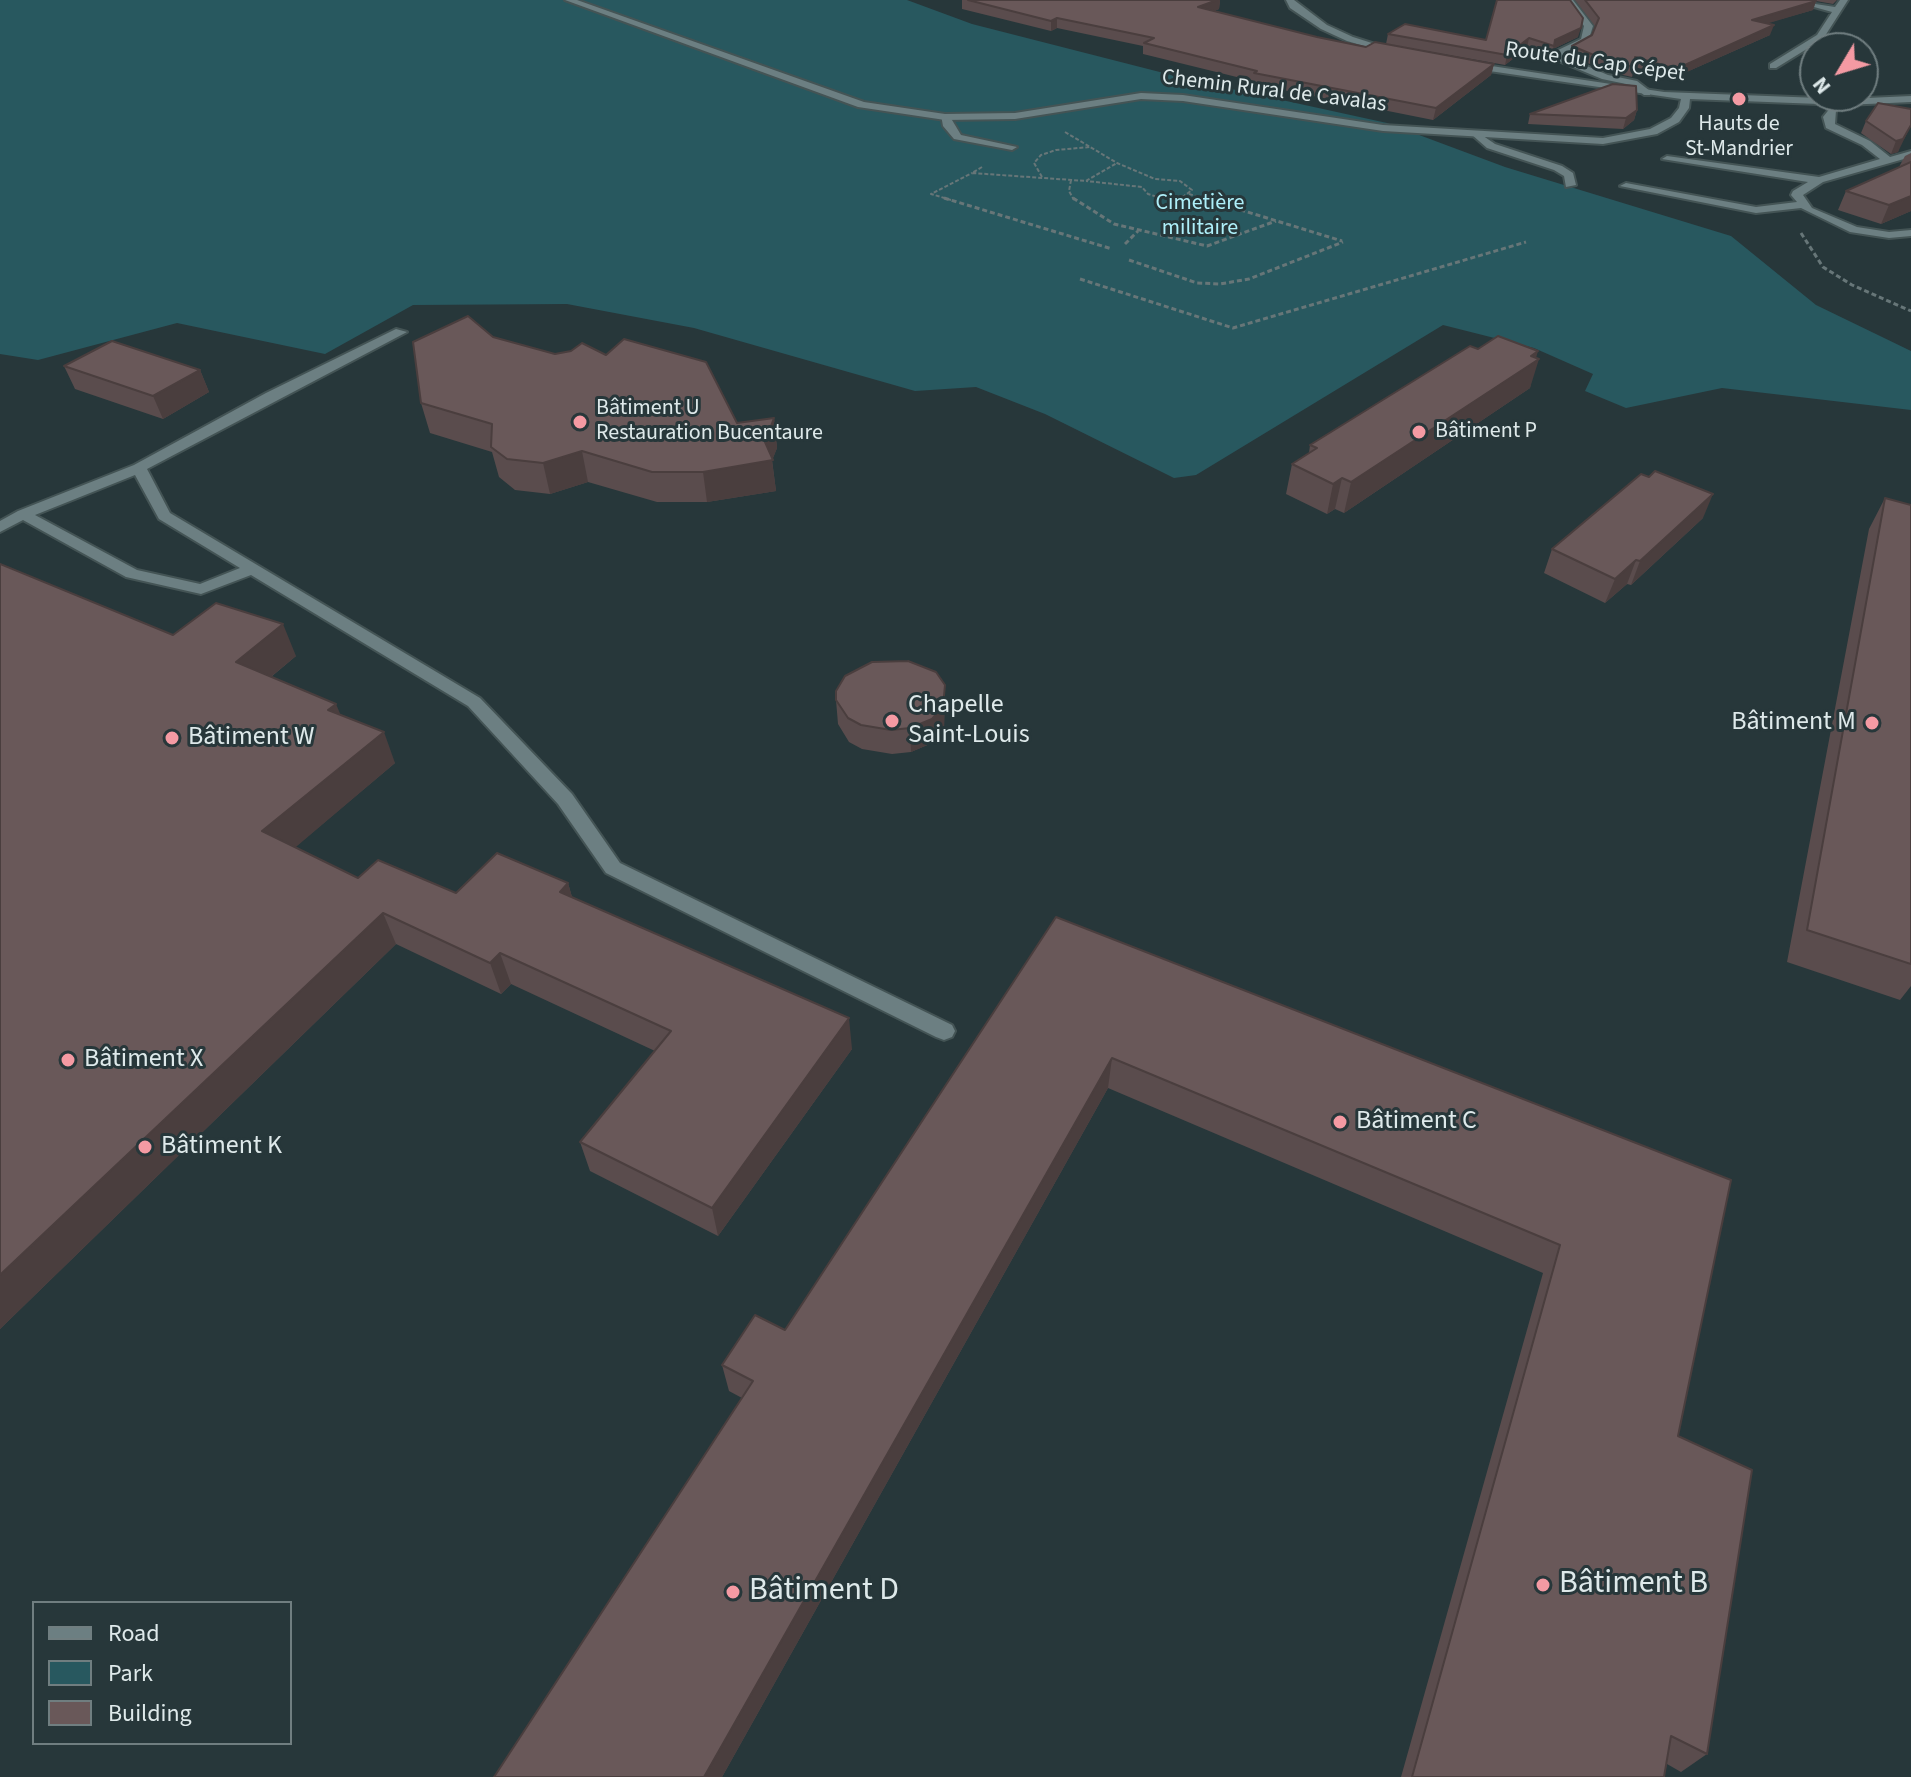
<!DOCTYPE html>
<html>
<head>
<meta charset="utf-8">
<style>
	body { margin:0 }
	#map { position:relative; width:1911px; height:1777px; overflow:hidden; background:#27373a; font-family:"Source Sans 3",sans-serif }
	canvas { display:block }
	.legend { position:absolute; left:32px; top:1601px; width:260px; height:144px; box-sizing:border-box; background:#27373a; border:2px solid #707e80; margin:0; padding:10px 14px; list-style:none; font-size:24px; color:#dee9ea }
	.legend li { display:flex; align-items:center; gap:16px; height:40px }
	.legend b { width:40px; border:2px solid #707e80 }
	.north { position:absolute; left:1799px; top:32px; width:80px; height:80px; box-sizing:border-box; background:#27373a; border:2px solid #707e80; border-radius:50%; rotate:232deg; font-size:22px; font-weight:700; line-height:32px; text-align:center; color:#dee9ea }
	.north::after { content:''; display:block; margin:auto; width:28px; height:36px; background:#f49aa3; clip-path:polygon(50% 0,100% 100%,50% 72%,0 100%) }
</style>
</head>
<body>
<div id="map">
<canvas width="1911" height="1777"></canvas>
<ul class="legend">
<li><b style="height:10px;background:#6c7f82"></b>Road</li>
<li><b style="height:22px;background:#28585f"></b>Park</li>
<li><b style="height:22px;background:#695859"></b>Building</li>
</ul>
<div class="north">N</div>
</div>
<script>
const context = document.querySelector('canvas').getContext('2d');
context.lineJoin = 'round';
function fillPath(path, color) { context.fillStyle = color; context.fill(path, 'evenodd'); }
const toPath = rows => new Path2D(rows.map(r => 'M' + r).join(''));
function stroke(path, color, width, dash) { context.strokeStyle = color; context.lineWidth = width; context.lineCap = dash ? 'butt' : 'round'; context.setLineDash(dash || []); context.stroke(path); }
function drawText(font, color, halo, rows, align = 'center') {
  context.font = font + ' "Source Sans 3",sans-serif'; context.lineWidth = 6; context.setLineDash([]); context.textBaseline = 'middle'; context.strokeStyle = halo; context.fillStyle = color; for (const [text, x, y, turn = 0] of rows) {
    context.save(); context.translate(x, y); context.rotate((+turn || 0) * Math.PI / 180); context.textAlign = isNaN(turn) ? turn : align; if (halo) context.strokeText(text, 0, 0); context.fillText(text, 0, 0); context.restore();
  }
}
const green = toPath([
	[0,0,907,0,972,24,1195,81,1387,123,1505,167,1731,236,1816,305,1911,351,1911,410,1722,388,1626,408,1585,391,1593,374,1534,348,1443,325,1196,475,1174,478,1045,414,976,387,915,391,694,328,567,304,413,305,325,354,177,323,38,360,0,354]
]);
const pathFar1 = toPath([
	[1065,132,1117,163,1155,179,1180,181,1192,190,1184,196,1161,198,1148,194,1142,187,1086,181],
	[982,167,972,173,1086,181,1117,163],
	[1042,177,1034,163,1041,155,1056,150,1090,147],
	[1071,180,1069,191,1074,200],
	[1189,194,1209,200],
	[951,200,931,194,972,173]
]);
const path = toPath([
	[944,198,1112,249],
	[1073,198,1114,224,1207,246,1276,221],
	[1202,198,1342,241],
	[1801,233,1823,267,1852,285,1911,311],
	[1125,244,1138,231],
	[1129,260,1197,283,1220,284,1249,279,1343,242],
	[1080,279,1233,328,1526,242]
]);
const lane = toPath([
	[1564,0,1573,0,1593,26,1588,42,1563,56,1608,75,1637,81,1650,91,1650,95,1644,95,1631,85,1602,79,1556,60,1554,52,1581,39,1584,26,1564,0],
	[1831,107,1836,110,1835,124,1870,141,1890,157,1911,151,1911,157,1823,182,1803,195,1812,208,1857,227,1889,232,1911,230,1911,236,1889,238,1850,232,1801,208,1756,213,1620,186,1626,183,1756,207,1797,202,1791,195,1793,191,1808,182,1662,159,1667,156,1819,177,1880,159,1862,145,1826,128,1823,117,1831,107],
	[941,115,949,115,961,135,1017,147,1012,150,954,139,943,126,941,115],
	[1476,131,1495,144,1562,166,1573,173,1576,185,1566,187,1564,176,1554,170,1487,148,1471,134,1476,131],
	[396,329,407,332,147,469,170,513,480,698,572,794,620,863,952,1025,955,1031,952,1037,944,1040,936,1037,606,873,558,804,468,706,251,575,201,594,126,577,23,520,0,532,0,521,18,511,134,465,266,393,396,329],
	[135,475,159,519,240,568,200,584,137,570,35,515,135,475]
]);
const street = toPath([
	[565,0,577,0,864,102,945,114,1015,113,1141,93,1183,95,1383,125,1603,138,1650,129,1671,118,1679,108,1681,99,1462,67,1465,62,1664,92,1845,99,1911,96,1911,102,1845,105,1690,99,1689,108,1679,122,1657,134,1603,144,1383,131,1183,101,1141,99,1015,119,945,120,858,107,565,0],
	[1286,0,1294,0,1327,25,1353,37,1400,52,1395,55,1347,41,1321,29,1290,8,1286,0],
	[1789,0,1835,7,1840,0,1848,0,1823,39,1776,68,1770,68,1770,64,1817,35,1832,12,1789,0]
]);
const wall = toPath([
	[962,0,1220,0,1219,9,1214,11,1317,37,1366,47,1494,64,1491,75,1433,120,1253,84,1253,81,1143,54,1143,46,1057,28,1051,31,962,9],
	[1575,0,1837,0,1833,4,1816,1,1813,10,1767,23,1770,35,1673,78,1635,67,1632,77,1610,72,1570,56,1572,46,1592,35,1595,26],
	[1388,34,1486,40,1578,37,1553,49,1552,55,1527,48,1505,65,1386,44],
	[1911,109,1898,152,1891,154,1861,133,1866,121],
	[1637,110,1634,120,1623,129,1528,124,1530,114],
	[1911,153,1911,211,1881,224,1838,210,1846,191,1899,167,1905,156],
	[493,337,555,354,606,355,737,423,774,418,777,448,772,460,776,491,707,502,657,502,588,482,550,494,515,490,499,477,492,452,430,433,421,403],
	[1478,349,1536,358,1530,388,1344,513,1335,509,1327,514,1286,494,1292,464,1309,453,1310,445],
	[64,366,200,370,209,392,163,419,75,389],
	[1885,498,1911,505,1911,986,1900,1000,1787,962,1869,529],
	[1703,518,1631,585,1627,584,1605,603,1544,573,1552,549],
	[0,564,173,635,296,656,271,677,340,714,395,763,295,847,358,878,456,893,568,883,572,897,852,1049,718,1236,590,1171,580,1142,655,1051,511,984,501,994,396,944,0,1329],
	[945,685,944,730,932,743,911,752,892,754,862,749,849,742,838,724,836,700],
	[1056,917,1731,1180,1678,1436,1707,1754,1681,1772,1667,1764,1664,1777,1401,1777,1543,1273,1108,1088,722,1777,494,1777,742,1398,729,1391,722,1365,785,1330]
]);
const shadedWall = toPath([
	[1217,0,1220,0,1219,9,1197,17,1198,7],
	[1816,1,1813,10,1749,29,1752,20],
	[1057,18,1057,28,1051,31,1051,21],
	[1774,25,1770,35,1673,78,1676,69],
	[1581,28,1578,37,1553,49,1555,40],
	[1529,38,1527,48,1505,65,1507,55],
	[1494,64,1491,75,1433,120,1436,108],
	[1637,110,1634,120,1623,129,1626,118],
	[1911,125,1898,152,1891,154,1896,141],
	[1911,196,1911,211,1881,224,1889,205],
	[1538,351,1535,362,1539,359,1530,388,1344,513,1351,482],
	[200,370,209,392,163,419,153,396],
	[774,418,777,448,772,461,776,491,707,502,703,472,765,442],
	[582,451,588,482,550,494,543,463],
	[1342,478,1335,509,1327,514,1333,484],
	[1713,494,1703,518,1631,585,1640,561],
	[1636,560,1627,584,1605,603,1615,579],
	[283,624,296,656,250,694,236,662],
	[945,685,944,730,932,743,911,752,910,728],
	[336,704,349,735,328,710],
	[384,732,395,763,277,863,262,831],
	[568,883,577,915,560,892],
	[383,913,396,944,0,1329,0,1275],
	[500,953,511,984,501,994,490,963],
	[849,1018,852,1049,718,1236,712,1208],
	[1112,1058,1108,1088,722,1777,704,1777]
]);
const building = toPath([
	[968,0,1217,0,1198,7,1317,37,1366,47,1375,42,1494,64,1436,108,1254,73,1257,71,1144,43,1154,38,1057,18,1051,21,968,0],
	[1497,0,1570,0,1583,18,1581,28,1555,40,1554,46,1529,38,1507,55,1388,34,1405,24,1486,40,1497,0],
	[1585,0,1814,0,1816,1,1752,20,1774,25,1676,69,1635,57,1635,67,1613,63,1572,46,1592,35,1599,18,1585,0],
	[1613,84,1636,86,1637,110,1626,118,1530,114,1613,84],
	[1878,103,1911,109,1911,125,1903,139,1896,141,1866,121,1878,103],
	[1911,162,1911,196,1889,205,1846,191,1911,162],
	[468,316,493,337,555,354,571,351,582,343,606,355,624,339,706,362,737,423,774,418,765,442,773,460,703,472,652,472,582,451,543,463,507,459,491,447,492,424,421,403,413,342,468,316],
	[1498,336,1538,351,1531,356,1539,359,1351,482,1342,478,1333,484,1292,464,1317,448,1310,445,1470,346,1478,349,1498,336],
	[112,341,200,370,153,396,64,366,112,341],
	[1655,471,1713,494,1640,561,1636,560,1615,579,1552,549,1641,474,1649,477,1655,471],
	[1885,498,1911,505,1911,964,1807,930,1885,498],
	[0,564,173,635,216,603,283,624,236,662,336,704,328,710,384,732,262,831,358,878,378,860,456,893,497,853,568,883,560,892,849,1018,712,1208,580,1142,671,1031,500,953,490,963,383,913,0,1275,0,564],
	[908,661,936,672,945,685,943,706,932,719,910,728,891,730,861,725,848,718,836,700,836,691,845,676,872,662,908,661],
	[1056,917,1731,1180,1678,1436,1752,1470,1707,1754,1671,1736,1664,1777,1412,1777,1560,1245,1112,1058,704,1777,494,1777,753,1381,722,1365,755,1315,785,1330,1056,917]
]);
const markers = [
	[1739,99,8,"#f49aa3"],
	[580,422,8,"#f49aa3"],
	[1419,432,8,"#f49aa3"],
	[892,721,8,"#f49aa3"],
	[1872,723,8,"#f49aa3"],
	[172,738,8,"#f49aa3"],
	[68,1060,8,"#f49aa3"],
	[1340,1122,8,"#f49aa3"],
	[145,1147,8,"#f49aa3"],
	[1543,1585,8,"#f49aa3"],
	[733,1592,8,"#f49aa3"]
];
const farStreetnames = [
	["Route du Cap Cépet",1595,63,8],
	["Chemin Rural de Cavalas",1274,92,7]
];
const farPoinames = [
	["Hauts de",1739,125,"center"],
	["St-Mandrier",1739,150,"center"],
	["Bâtiment U",596,409],
	["Restauration Bucentaure",596,434],
	["Bâtiment P",1435,432]
];
const farParknames = [
	["Cimetière",1200,204],
	["militaire",1200,229]
];
const poiNames = [
	["Chapelle",908,706],
	["Saint-Louis",908,736],
	["Bâtiment M",1856,723,"right"],
	["Bâtiment W",188,738],
	["Bâtiment X",84,1060],
	["Bâtiment C",1356,1122],
	["Bâtiment K",161,1147]
];
const nearPoinames = [
	["Bâtiment B",1559,1585],
	["Bâtiment D",749,1592]
];
fillPath(green, '#28585f');
stroke(lane, '#445455', 4);
stroke(street, '#445455', 4);
stroke(pathFar1, '#677678', 2, [4, 2]);
stroke(path, '#677678', 3, [5, 3]);
fillPath(lane, '#6c7f82');
fillPath(street, '#6c7f82');
fillPath(wall, '#5a4c4d');
fillPath(shadedWall, '#4a3e3e');
fillPath(building, '#695859');
stroke(building, '#4a3e3e', 2);
for (const [x, y, r, color] of markers) { const dot = new Path2D(); dot.arc(x, y, r, 0, 2 * Math.PI); context.fillStyle = color; context.fill(dot); stroke(dot, '#27373a', 3); }
drawText('22px', '#dee9ea', '#27373a', farStreetnames);
drawText('22px', '#dee9ea', '#27373a', farPoinames, 'left');
drawText('22px', '#aeeff9', '#27373a', farParknames);
drawText('26px', '#dee9ea', '#27373a', poiNames, 'left');
drawText('32px', '#dee9ea', '#27373a', nearPoinames, 'left');
</script>
</body>
</html>
